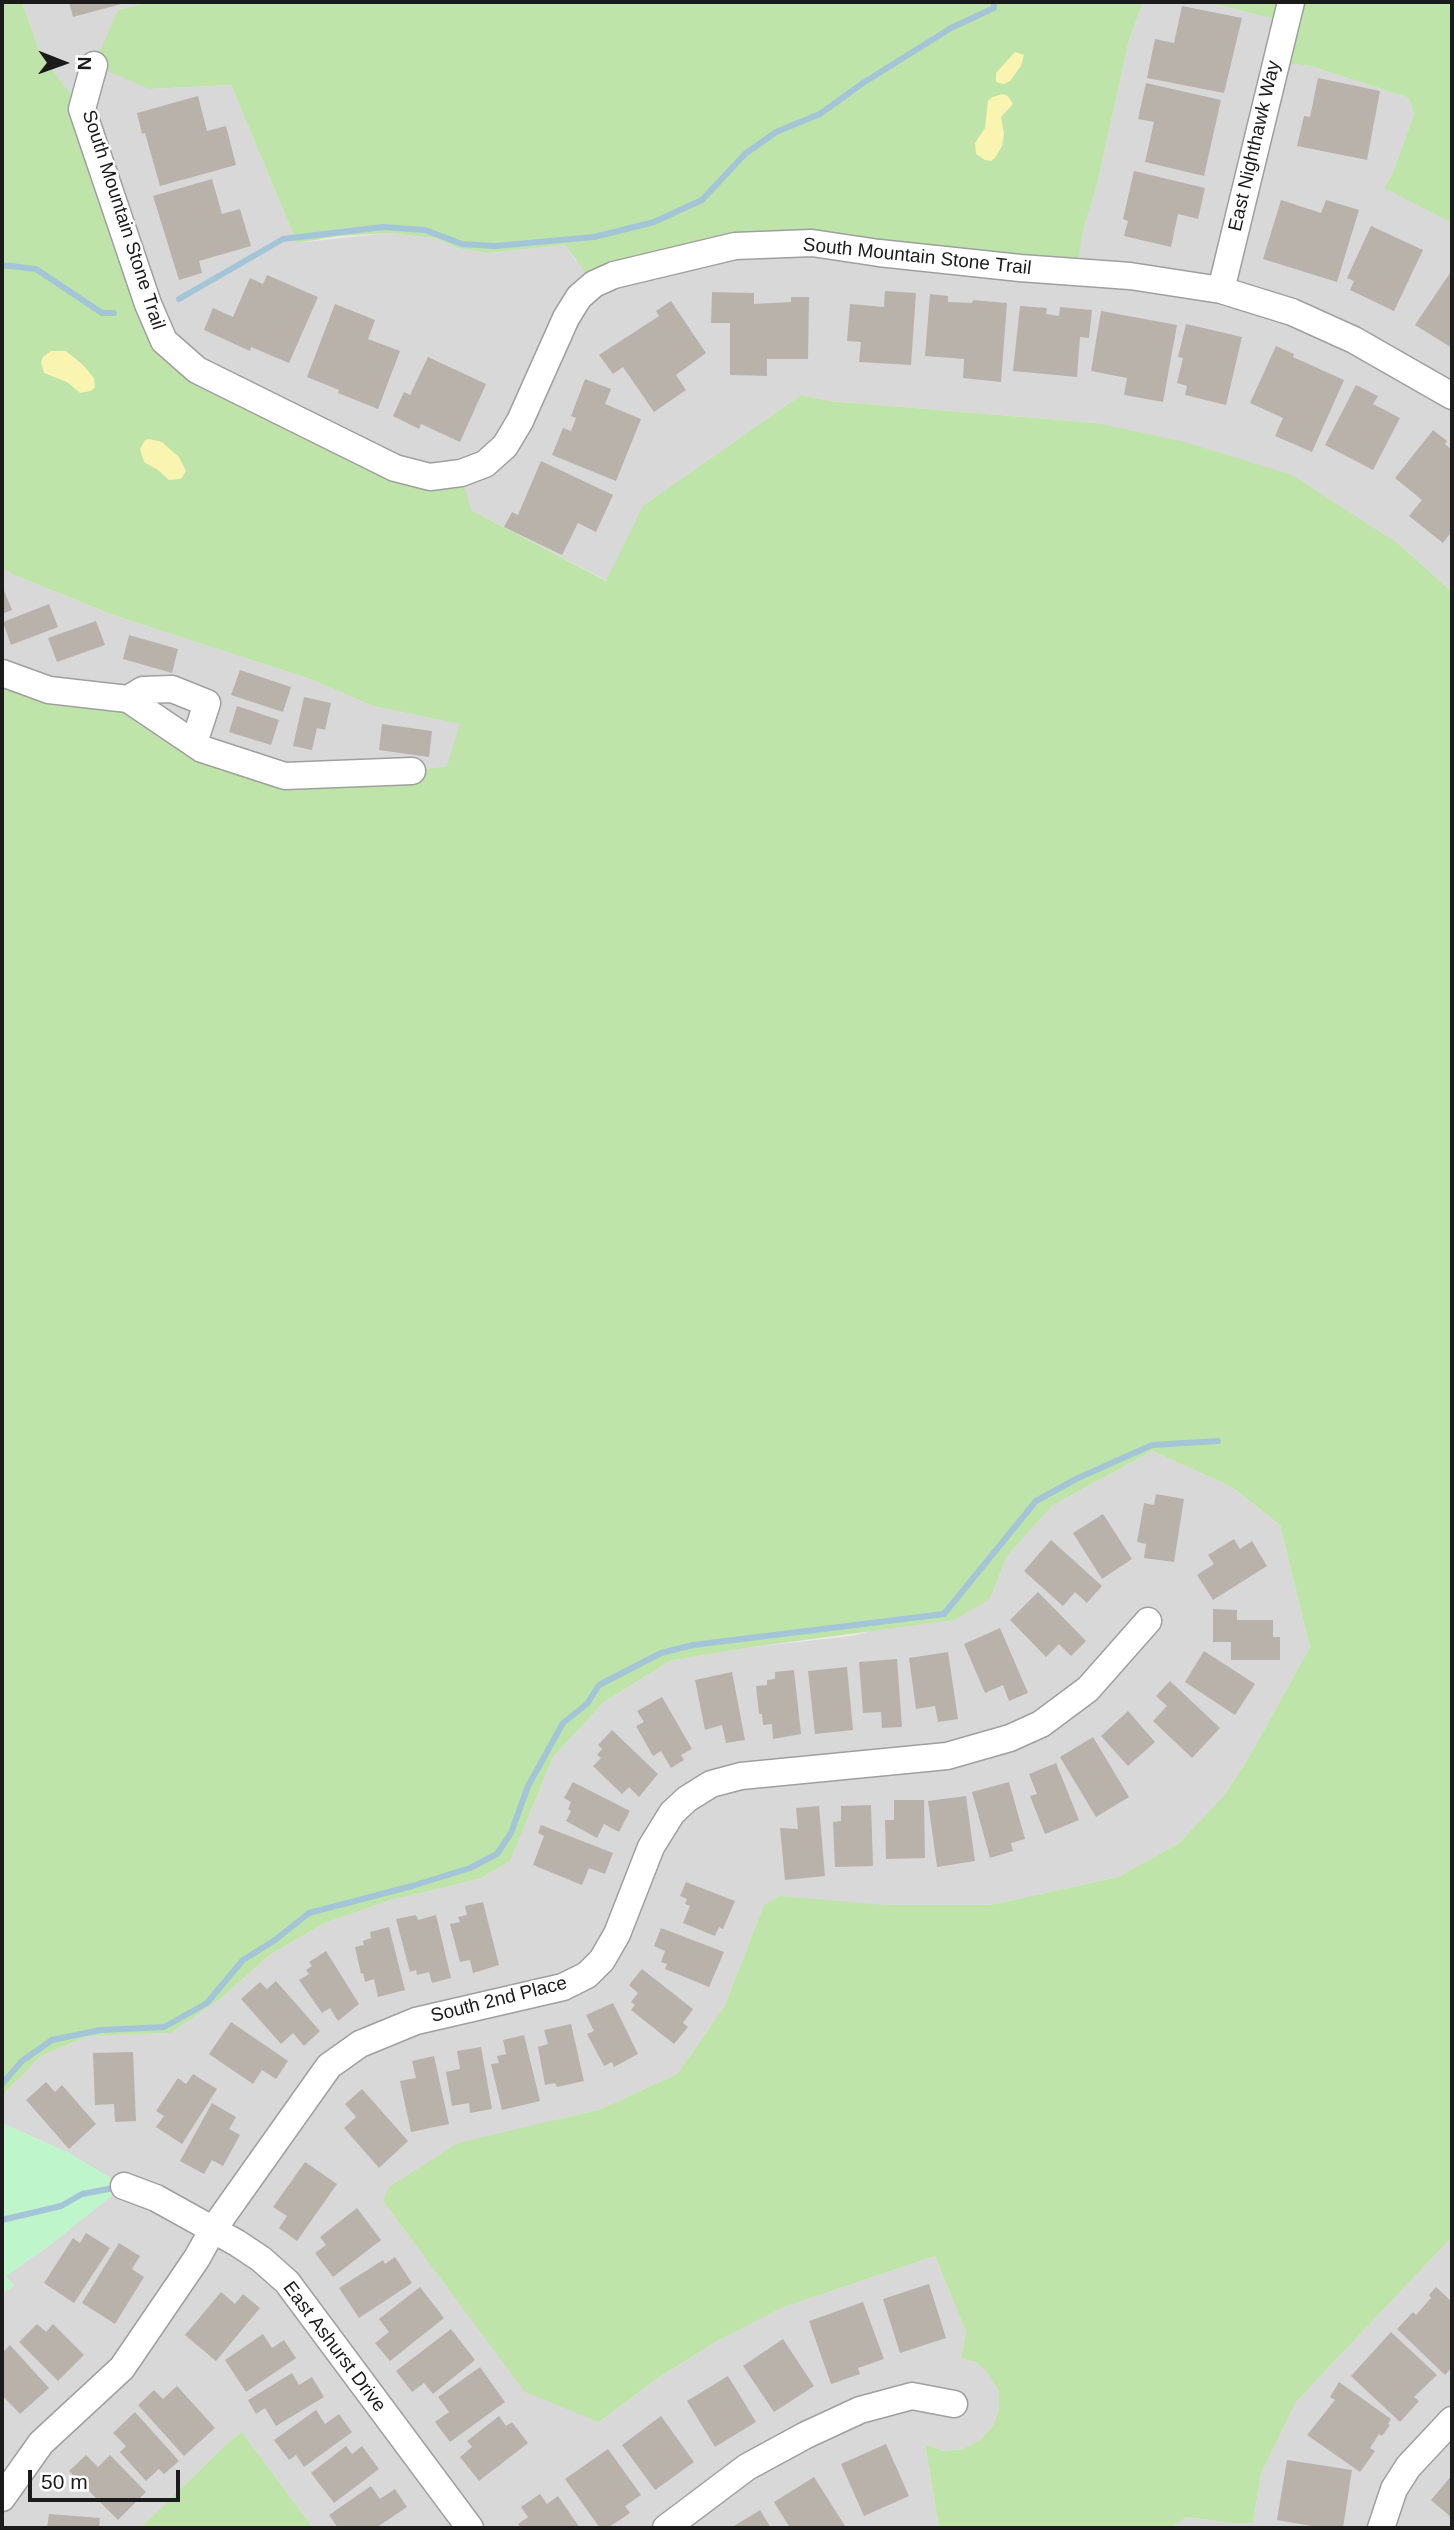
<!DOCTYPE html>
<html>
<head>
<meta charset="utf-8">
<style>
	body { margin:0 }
	#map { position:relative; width:1454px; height:2530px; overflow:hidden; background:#ece9e1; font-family:Arial,sans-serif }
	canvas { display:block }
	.frame { position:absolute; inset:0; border:4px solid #1b1b1b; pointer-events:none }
	.north { position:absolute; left:28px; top:28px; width:70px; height:70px; -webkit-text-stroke:5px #fff; paint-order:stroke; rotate:91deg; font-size:19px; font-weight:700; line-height:28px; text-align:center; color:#1b1b1b }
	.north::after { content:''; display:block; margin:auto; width:24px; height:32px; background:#1b1b1b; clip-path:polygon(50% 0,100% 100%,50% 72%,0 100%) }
	.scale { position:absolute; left:28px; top:2470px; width:152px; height:32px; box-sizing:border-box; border:4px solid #1b1b1b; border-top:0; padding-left:9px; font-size:21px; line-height:24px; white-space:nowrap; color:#1b1b1b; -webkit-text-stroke:5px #fff; paint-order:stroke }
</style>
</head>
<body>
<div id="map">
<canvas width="1454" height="2530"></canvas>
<div class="frame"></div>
<div class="north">N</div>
<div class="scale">50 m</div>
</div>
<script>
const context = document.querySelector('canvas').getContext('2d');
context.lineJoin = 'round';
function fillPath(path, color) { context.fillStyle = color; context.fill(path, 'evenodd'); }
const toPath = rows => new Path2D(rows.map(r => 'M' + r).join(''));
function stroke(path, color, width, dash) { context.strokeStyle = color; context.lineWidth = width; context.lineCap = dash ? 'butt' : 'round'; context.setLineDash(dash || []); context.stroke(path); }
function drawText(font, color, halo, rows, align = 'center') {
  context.font = font + ' Arial,sans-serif'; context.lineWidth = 5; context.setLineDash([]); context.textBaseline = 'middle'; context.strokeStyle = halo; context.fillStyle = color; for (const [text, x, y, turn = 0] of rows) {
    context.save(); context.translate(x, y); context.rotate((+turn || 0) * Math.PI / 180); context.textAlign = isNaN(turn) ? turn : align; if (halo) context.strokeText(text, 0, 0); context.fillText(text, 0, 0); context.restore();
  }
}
const residential = toPath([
	[22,2,147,2,118,10,149,89,231,85,297,243,388,233,435,238,457,248,487,253,565,245,576,261,735,246,1076,272,1082,234,1097,184,1129,40,1143,2,1208,2,1285,22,1275,62,1311,66,1409,98,1414,114,1392,175,1385,188,1452,223,1452,592,1400,545,1096,423,830,401,801,395,644,506,607,581,471,510,430,477,164,341,82,109,40,53],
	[2,568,14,575,113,615,310,679,373,706,461,724,448,766,412,771,311,776,2,673],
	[1152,1451,1232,1487,1280,1525,1310,1647,1253,1750,1226,1793,1179,1843,1118,1877,990,1905,764,1905,724,2007,677,2074,601,2109,555,2120,383,2201,463,2308,599,2422,655,2380,717,2341,784,2307,935,2256,966,2332,961,2358,977,2363,989,2373,999,2392,999,2408,993,2426,980,2440,962,2449,943,2451,925,2444,939,2528,313,2528,242,2432,231,2440,140,2528,2,2528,2,2293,14,2286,6,2276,54,2242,71,2154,2,2123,2,2096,41,2056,88,2036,171,2033,220,1999,271,1954,325,1923,391,1900,479,1879,510,1861,553,1757,604,1702,670,1661,745,1648,852,1636,990,1599,1007,1556,1053,1505],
	[1452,2237,1452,2528,1170,2528,1187,2517,1232,2523,1253,2523,1261,2474,1296,2402]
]);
const grass = toPath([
	[2,2,22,2,40,53,82,109,164,341,395,468,461,473,471,510,606,581,643,506,801,395,830,401,1096,423,1185,442,1292,475,1400,545,1452,592,1452,2237,1296,2402,1261,2474,1253,2523,1232,2523,1187,2517,1170,2528,939,2528,925,2444,943,2451,962,2449,980,2440,993,2426,999,2408,999,2392,988,2373,977,2363,961,2358,966,2332,935,2256,784,2307,717,2341,655,2380,599,2422,525,2392,383,2201,389,2187,458,2143,601,2109,677,2074,724,2007,764,1905,780,1896,885,1905,990,1905,1118,1877,1179,1843,1226,1793,1253,1750,1310,1647,1280,1525,1232,1487,1152,1451,1053,1505,1007,1556,990,1599,954,1620,745,1648,670,1661,604,1702,553,1757,510,1861,479,1879,391,1900,325,1923,271,1954,220,1999,171,2033,88,2036,41,2056,2,2096,2,673,128,699,262,770,412,771,447,766,460,724,373,706,310,679,113,615,14,575,2,568],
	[147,2,1143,2,1129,40,1097,184,1082,234,1077,272,812,243,594,284,565,245,487,253,457,248,435,238,388,233,339,236,297,243,231,85,149,89,94,65,118,10],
	[1208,2,1452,2,1452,223,1384,188,1392,175,1414,114,1409,98,1311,66,1275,62,1285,22],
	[242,2432,313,2528,140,2528,231,2440]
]);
const sand = toPath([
	[1015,52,1024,55,1021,66,1010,81,1004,84,996,82,996,73],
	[1003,94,1008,96,1013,104,1001,117,1004,134,1002,146,995,158,991,161,985,160,976,154,975,143,985,128,988,101,992,97],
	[51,351,66,351,83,365,94,378,95,387,91,391,80,393,67,382,44,373,41,362,43,357],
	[149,439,162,442,179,457,186,471,181,479,169,480,158,470,144,462,140,449,145,440]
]);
const park = toPath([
	[2,2123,71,2154,124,2186,54,2242,6,2276,14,2286,2,2293]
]);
const stream = toPath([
	[2,265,36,269,102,313,114,313],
	[179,299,283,239,383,227,425,230,462,244,495,246,594,237,654,222,702,200,745,154,776,132,820,114,863,83,951,28,994,8,994,2],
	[2,2084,22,2061,52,2040,100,2030,164,2027,207,2003,243,1960,275,1940,309,1913,412,1886,470,1868,497,1854,511,1833,528,1786,563,1723,587,1704,599,1685,661,1653,693,1645,944,1614,1036,1501,1078,1478,1152,1445,1218,1441],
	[2,2220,61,2206,82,2194,119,2187]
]);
const building = toPath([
	[69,2,125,2,125,3,73,17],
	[1182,6,1242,18,1224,93,1147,78,1155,39,1174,43],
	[1318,78,1380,91,1367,160,1297,146,1304,116,1310,117],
	[1146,83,1221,100,1204,176,1145,162,1154,122,1138,119],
	[198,96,207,131,226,126,236,165,160,186,145,133,142,134,137,113],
	[1134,171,1205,188,1198,219,1178,214,1171,247,1124,236,1128,221,1123,219],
	[212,179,222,214,240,209,251,246,199,261,202,273,179,280,153,196],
	[1281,200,1321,213,1326,200,1359,210,1337,282,1263,259],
	[1371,226,1423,250,1394,311,1350,290,1354,281,1347,278],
	[1450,273,1452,275,1452,348,1415,325],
	[267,275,318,297,289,363,251,347,250,351,204,330,213,308,233,317,250,278,263,284],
	[885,291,916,293,911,365,859,362,861,342,847,341,850,304,884,307],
	[712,292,754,293,754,304,791,302,791,297,809,297,808,359,767,359,767,376,730,375,730,323,711,323],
	[930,294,948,296,948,302,972,303,973,300,1007,303,1001,382,963,378,964,359,925,356],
	[671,301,706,353,676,375,686,390,654,412,623,367,613,374,599,355,659,316,656,311],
	[335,304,375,320,368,339,400,351,378,409,338,393,339,390,307,377],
	[1020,306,1047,308,1046,314,1059,316,1060,307,1092,310,1089,338,1080,337,1077,377,1013,371],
	[1101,311,1177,325,1163,402,1124,395,1127,378,1091,371],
	[1186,324,1242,337,1226,405,1185,395,1187,386,1177,383,1183,358,1178,357],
	[1276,346,1294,354,1293,357,1344,380,1312,452,1275,436,1283,418,1250,403],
	[428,357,486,384,460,442,421,424,419,429,393,416,404,392,410,395],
	[585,379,611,389,605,404,641,419,616,481,552,455,563,428,571,431,576,418,571,416],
	[1356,385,1378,396,1373,404,1400,418,1373,470,1325,445],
	[1433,430,1447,441,1445,444,1452,450,1452,531,1443,543,1409,516,1422,500,1395,478],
	[541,461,613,495,596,532,578,523,562,555,504,527,512,512,518,515],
	[2,586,12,610,2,614],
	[49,604,58,627,11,645,3,622],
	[96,621,105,645,57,662,48,638],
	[129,635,178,649,172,673,123,659],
	[240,670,291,687,283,712,231,695],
	[304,697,331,703,325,730,317,728,312,750,293,746],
	[237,706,279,720,271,745,229,732],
	[382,724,432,731,429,757,379,750],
	[1156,1494,1184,1499,1174,1562,1144,1558,1146,1544,1137,1542,1144,1503,1154,1505],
	[1103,1514,1132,1559,1102,1579,1073,1533],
	[1234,1539,1240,1549,1252,1541,1267,1566,1213,1600,1197,1575,1214,1564,1208,1555],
	[1051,1540,1102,1586,1087,1603,1075,1592,1063,1606,1024,1571],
	[1038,1592,1086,1641,1071,1656,1059,1644,1046,1657,1010,1620],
	[1213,1609,1237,1610,1237,1620,1273,1620,1273,1637,1280,1637,1280,1660,1231,1660,1231,1642,1213,1642],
	[1000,1628,1028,1693,1009,1701,1003,1685,985,1693,964,1644],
	[1204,1651,1255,1684,1235,1715,1185,1682],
	[948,1652,958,1719,938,1722,935,1706,916,1709,909,1658],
	[897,1659,902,1727,882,1728,881,1712,863,1713,859,1662],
	[847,1667,853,1730,815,1734,808,1671],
	[794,1670,801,1734,773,1739,772,1724,763,1725,762,1714,759,1714,756,1686,767,1685,767,1680,775,1679,775,1672],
	[732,1672,745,1740,726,1743,722,1725,705,1730,695,1680],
	[1170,1681,1220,1728,1192,1758,1153,1721,1167,1706,1156,1696],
	[662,1697,692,1749,681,1755,684,1760,671,1768,661,1751,653,1756,636,1726,644,1722,637,1711],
	[1128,1711,1155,1742,1128,1766,1101,1736],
	[612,1730,658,1774,639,1797,629,1787,622,1794,593,1766,601,1758,597,1755,602,1749,598,1745],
	[1093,1737,1129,1797,1096,1817,1060,1757],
	[1056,1763,1079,1820,1045,1834,1030,1796,1037,1794,1029,1774],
	[573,1782,630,1811,619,1832,604,1824,597,1838,566,1821,571,1811,568,1809,571,1802,564,1798],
	[1009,1782,1025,1839,1011,1843,1013,1851,990,1858,972,1792],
	[966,1796,975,1861,937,1867,928,1801],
	[894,1800,924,1800,925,1858,886,1859,885,1820,894,1820],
	[871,1805,873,1866,835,1867,833,1822,841,1821,841,1806],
	[819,1806,825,1876,785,1880,780,1828,798,1829,796,1808],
	[541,1825,613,1853,605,1874,589,1868,582,1885,533,1865,544,1836,538,1833],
	[686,1882,735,1901,723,1929,719,1927,715,1936,683,1923,690,1906,685,1904,687,1899,680,1896],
	[483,1902,499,1965,473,1973,470,1960,460,1962,450,1924,460,1922,458,1917,467,1915,465,1906],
	[416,1915,418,1920,436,1915,451,1978,432,1983,429,1972,417,1975,416,1970,410,1972,396,1919],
	[389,1927,405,1990,378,1997,374,1979,365,1982,363,1973,361,1974,355,1947,364,1945,363,1941,371,1938,370,1932],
	[661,1928,724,1952,709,1987,665,1969,667,1964,661,1962,665,1951,654,1946],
	[326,1951,359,2004,338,2021,330,2008,322,2013,299,1980,309,1974,306,1970,312,1966,309,1962],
	[642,1969,693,2009,683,2023,688,2027,674,2044,631,2010,635,2005,631,2002,638,1993,629,1985],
	[276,1981,320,2031,304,2046,293,2033,281,2044,241,1999,260,1982,267,1989],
	[613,2003,638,2054,614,2067,612,2062,604,2066,587,2034,594,2031,586,2015],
	[231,2022,288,2061,276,2079,262,2070,253,2084,209,2054],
	[571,2024,584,2081,557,2087,555,2083,545,2085,538,2047,548,2044,544,2030],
	[524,2035,540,2101,502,2110,491,2064,499,2063,497,2056,506,2054,503,2040],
	[481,2047,492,2109,470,2113,469,2103,452,2106,446,2072,460,2069,457,2051],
	[133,2052,136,2121,115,2122,114,2104,95,2105,93,2053],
	[434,2056,449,2124,411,2132,400,2081,416,2078,412,2061],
	[193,2074,217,2089,182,2144,156,2127,164,2116,156,2111,178,2078,186,2084],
	[46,2082,55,2092,62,2085,96,2124,69,2149,26,2100],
	[362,2089,408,2141,379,2168,344,2128,356,2117,345,2104],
	[212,2103,236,2117,229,2129,240,2135,223,2166,212,2160,204,2174,180,2161],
	[305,2162,337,2184,297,2241,279,2228,287,2216,273,2207],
	[357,2208,381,2240,333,2277,315,2253,326,2245,320,2237],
	[86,2233,110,2248,74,2303,44,2283,73,2238,80,2243],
	[119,2243,140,2256,132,2269,144,2277,115,2324,82,2303],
	[395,2257,412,2283,359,2318,339,2288,383,2260,385,2264],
	[929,2284,946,2338,900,2353,883,2299],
	[420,2287,444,2318,390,2361,375,2343,389,2332,379,2319],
	[1436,2287,1452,2302,1452,2367,1445,2375,1397,2329,1413,2312,1416,2315,1431,2298,1429,2295],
	[221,2292,235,2304,243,2294,260,2308,216,2361,185,2335],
	[863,2302,884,2359,858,2368,860,2374,831,2384,809,2321],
	[37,2324,46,2332,53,2324,84,2355,58,2381,19,2342],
	[451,2329,475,2360,433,2394,424,2383,412,2392,396,2371],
	[1391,2332,1437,2375,1414,2397,1419,2401,1400,2422,1351,2376],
	[263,2334,272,2348,284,2340,296,2358,246,2392,225,2360],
	[783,2339,814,2386,774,2412,743,2366],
	[10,2345,49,2388,20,2414,2,2395,2,2353],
	[480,2367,505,2402,450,2442,435,2422,449,2412,438,2397],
	[292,2373,299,2385,312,2377,324,2397,276,2426,265,2408,256,2414,248,2400],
	[728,2376,756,2422,715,2447,687,2401],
	[1339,2382,1391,2419,1388,2424,1390,2425,1382,2436,1379,2434,1370,2448,1375,2451,1360,2472,1307,2435,1335,2400,1330,2397],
	[177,2386,215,2428,184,2456,138,2405,154,2390,163,2399],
	[316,2410,325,2424,339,2414,352,2432,304,2467,296,2455,289,2460,274,2440],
	[135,2412,179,2461,164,2474,159,2469,146,2481,120,2452,126,2446,113,2433],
	[499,2416,506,2426,512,2422,528,2443,479,2481,460,2457,472,2447,467,2441],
	[661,2416,694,2462,655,2490,622,2445],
	[886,2444,909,2496,864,2516,841,2464],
	[346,2446,352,2454,362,2446,379,2469,334,2503,311,2473],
	[608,2449,641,2495,625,2506,630,2513,608,2528,600,2528,565,2479],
	[86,2455,98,2467,110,2455,146,2492,118,2520,69,2471],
	[1287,2460,1352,2470,1343,2528,1324,2528,1277,2520],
	[1452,2475,1452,2518,1431,2500],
	[814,2477,845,2526,841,2528,790,2528,774,2502],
	[371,2486,380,2499,395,2489,407,2507,376,2528,338,2528,329,2515],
	[540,2494,547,2504,558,2496,580,2528,521,2528,518,2524,528,2517,521,2507],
	[760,2510,771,2528,731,2528],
	[49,2514,100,2518,99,2528,47,2528]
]);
const minor = toPath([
	[94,65,82,109,148,304,164,341,197,370,395,468,430,477,461,473,485,464,505,446,520,421,566,318,579,297,594,284,614,275,735,246,812,243,879,253,1020,268,1130,276,1221,290,1292,312,1354,340,1452,396],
	[1221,290,1291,2],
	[2,673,49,690,128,699,202,749,285,776,412,771],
	[128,699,143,690,172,689,207,703,194,743],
	[124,2186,156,2198,237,2243,261,2259,287,2282,470,2528],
	[2,2498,41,2443,122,2368,197,2258,212,2231,329,2066,360,2044,416,2021,563,1987,587,1975,602,1960,617,1934,651,1847,672,1813,687,1799,711,1784,741,1776,947,1756,1010,1738,1041,1724,1088,1689,1148,1621],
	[666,2528,747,2467,806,2435,860,2410,912,2396,954,2404],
	[1381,2528,1394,2489,1408,2467,1452,2420]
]);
const streetNames = [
	["East Nighthawk Way",1255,146,-77],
	["South Mountain Stone Trail",123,220,72],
	["South Mountain Stone Trail",917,257,6],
	["South 2nd Place",499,2000,-14],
	["East Ashurst Drive",334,2347,53]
];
fillPath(residential, '#d9d8d8');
fillPath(grass, '#bee4a9');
fillPath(sand, '#faf4b1');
fillPath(park, '#bff5ca');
stroke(stream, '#a3c5d7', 6);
fillPath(building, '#b8b2ab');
stroke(minor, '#9f9f9f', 29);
stroke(minor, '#fff', 26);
drawText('19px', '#1b1b1b', '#fff', streetNames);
</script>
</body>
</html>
